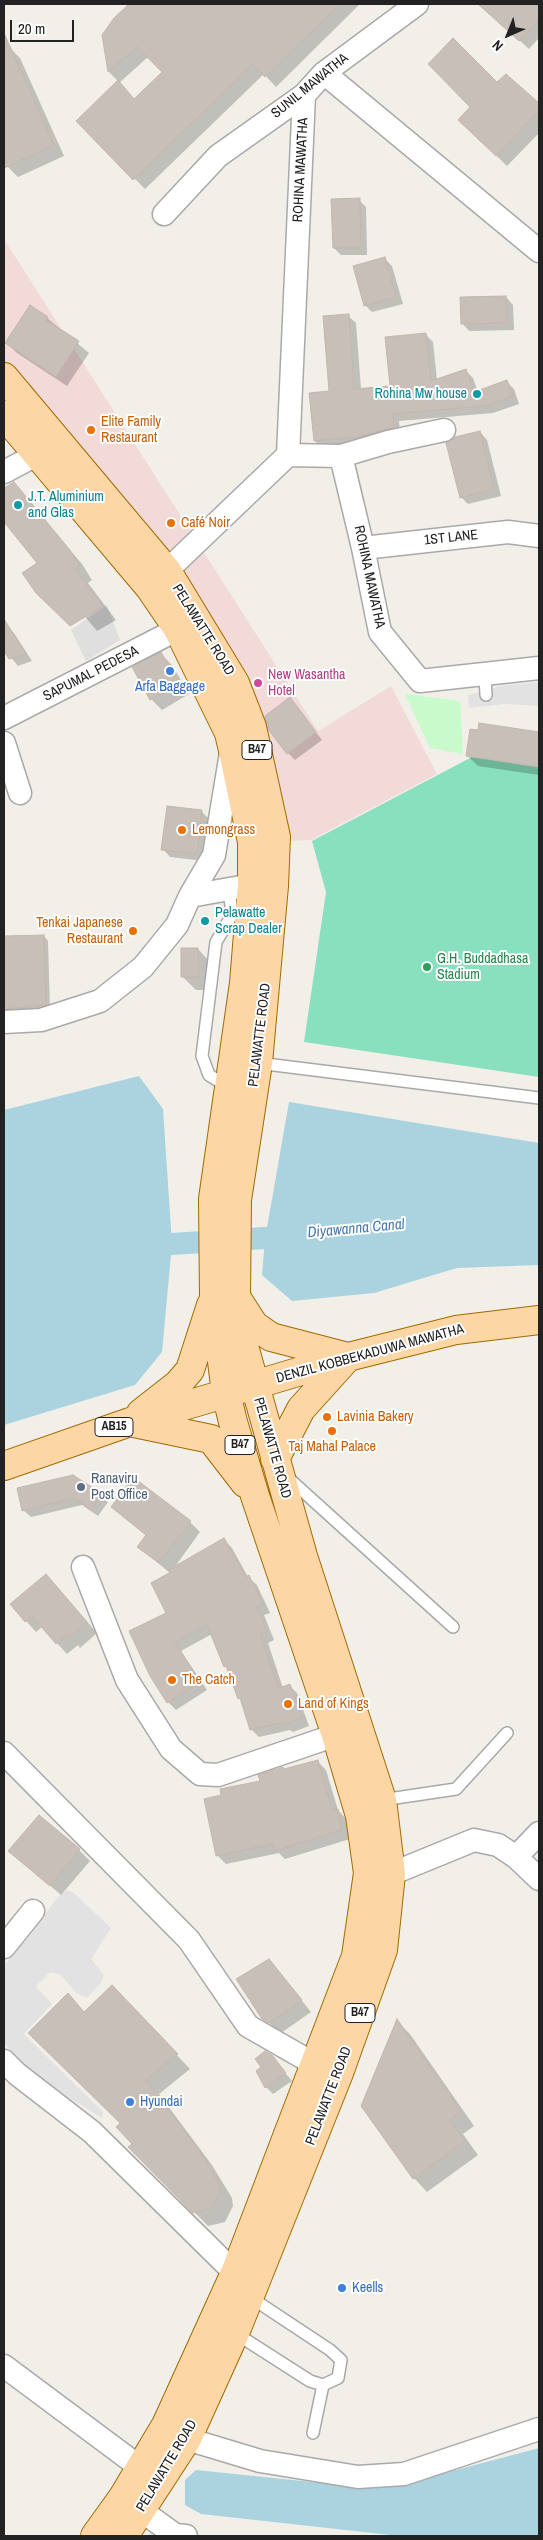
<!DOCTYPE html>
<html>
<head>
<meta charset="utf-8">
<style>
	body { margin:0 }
	#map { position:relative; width:543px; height:2540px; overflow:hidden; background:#f2efe9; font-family:"Archivo Narrow",sans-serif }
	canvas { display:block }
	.frame { position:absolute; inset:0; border:5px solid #222; pointer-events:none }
	.north { position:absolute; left:483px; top:10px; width:50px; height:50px; -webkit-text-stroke:4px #fff; paint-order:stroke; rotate:224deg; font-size:14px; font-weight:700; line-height:20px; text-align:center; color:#222 }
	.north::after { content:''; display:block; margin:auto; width:18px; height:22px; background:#222; clip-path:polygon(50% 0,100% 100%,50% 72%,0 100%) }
	.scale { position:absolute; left:10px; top:20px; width:64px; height:22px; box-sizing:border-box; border:2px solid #222; border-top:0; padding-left:6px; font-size:15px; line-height:18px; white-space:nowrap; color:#222; -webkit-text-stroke:4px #fff; paint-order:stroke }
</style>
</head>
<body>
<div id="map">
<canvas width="543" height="2540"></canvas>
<div class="frame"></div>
<div class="north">N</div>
<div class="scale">20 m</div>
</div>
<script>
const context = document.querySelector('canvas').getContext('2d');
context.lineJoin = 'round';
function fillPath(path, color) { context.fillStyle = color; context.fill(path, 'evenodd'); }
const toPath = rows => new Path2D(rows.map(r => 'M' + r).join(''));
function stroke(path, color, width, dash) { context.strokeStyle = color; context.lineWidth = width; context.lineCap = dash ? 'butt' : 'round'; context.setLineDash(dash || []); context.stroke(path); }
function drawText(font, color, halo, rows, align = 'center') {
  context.font = font + ' "Archivo Narrow",sans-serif'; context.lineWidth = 4; context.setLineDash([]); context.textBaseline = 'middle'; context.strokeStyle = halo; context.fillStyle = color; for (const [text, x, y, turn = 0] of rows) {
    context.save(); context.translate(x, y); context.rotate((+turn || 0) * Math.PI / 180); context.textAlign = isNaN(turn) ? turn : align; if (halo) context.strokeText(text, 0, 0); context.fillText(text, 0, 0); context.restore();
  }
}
const residential = toPath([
	[107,605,120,640,86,661,71,630]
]);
const commercial = toPath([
	[4,239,318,731,391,686,437,774,311,840,288,841,4,364]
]);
const park = toPath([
	[405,694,460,701,463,754,430,748]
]);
const pitch = toPath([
	[472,757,539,767,539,1077,304,1042,326,892,312,841]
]);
const parking = toPath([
	[539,682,539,706,505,704,469,708,468,695,501,686],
	[67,1890,74,1893,111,1928,91,1959,104,1975,101,1983,87,1998,76,1993,61,1975,50,1972,36,1986,52,2004,24,2034,103,2112,102,2118,29,2073,4,2043,4,1966,33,1931,56,1899]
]);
const water = toPath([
	[139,1076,163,1109,172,1244,162,1352,135,1385,4,1425,4,1110],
	[289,1102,539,1143,539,1265,457,1268,374,1293,292,1301,262,1275,265,1239],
	[539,2448,539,2536,400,2536,201,2514,185,2505,185,2480,196,2470,361,2487,403,2484]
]);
const shadow = toPath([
	[131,4,229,4,246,14,238,4,360,4,276,87,264,74,145,189,78,121,118,81,109,72,104,36,115,18],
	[148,57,163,72,135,100,119,83],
	[480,4,534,4,539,8,539,38,529,49],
	[9,47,20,58,64,156,18,177,7,166,4,159,4,50],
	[506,76,539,105,539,133,507,166,460,120],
	[359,200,366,207,367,255,341,255,334,248],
	[385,259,392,266,403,304,372,312,365,305],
	[506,297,513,305,514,330,469,331,462,323],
	[348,316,356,323,361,389,391,387,426,335,433,342,437,380,466,371,473,378,478,392,507,382,514,389,519,404,493,413,399,421,400,435,322,448,315,441,330,392],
	[47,318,89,353,67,386,17,353,6,342],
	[480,432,487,440,501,496,468,504,461,497],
	[13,483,82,564,92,580,88,583,116,620,97,631,4,520,4,491],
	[7,626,14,633,32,661,18,666,4,649,4,627],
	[161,654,172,665,189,694,162,710,151,699],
	[290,699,322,740,295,760,288,753],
	[480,725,539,734,539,775,478,766,467,755,479,732],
	[202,812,209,819,204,861,170,857,163,849],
	[44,936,48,941,50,1009,4,1013,4,937],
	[198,949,211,963,212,990,196,990,183,977],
	[73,1476,108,1502,98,1516,82,1505,31,1517,23,1510],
	[112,1507,190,1522,200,1532,174,1568,224,1540,232,1548,248,1577,257,1585,270,1613,264,1615,274,1640,268,1643,283,1688,289,1685,297,1693,309,1726,293,1732,290,1730,259,1737,251,1729,243,1702,212,1634,181,1651,207,1690,176,1710,168,1702,168,1613,171,1574,139,1547,147,1536],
	[56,1586,97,1633,80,1648,78,1645,67,1654,42,1627,36,1632,26,1621],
	[317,1761,326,1770,338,1810,346,1819,350,1839,285,1859,279,1853,226,1864,217,1855,223,1796,285,1770],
	[79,1850,90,1861,61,1895,10,1851],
	[269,1960,311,2012,281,2033,263,2018],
	[68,1995,85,2013,125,2000,190,2069,159,2094,212,2165,232,2198,233,2206,225,2222,208,2226,130,2147,134,2144,122,2123],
	[397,2021,410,2034,474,2126,463,2134,478,2155,427,2192,414,2178],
	[271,2056,292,2081,273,2094,266,2087,262,2067]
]);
const canal = toPath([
	[172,1244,296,1236]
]);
const building = toPath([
	[129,4,340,4,265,77,253,64,133,180,76,121,118,80,134,99,162,72,137,47,108,72,102,35,114,18,129,4],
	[478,4,539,4,539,20,519,41,478,4],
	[4,33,54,145,4,168,4,33],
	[453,38,497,82,506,74,539,103,539,111,496,156,458,120,470,107,428,64,453,38],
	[360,198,361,248,333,248,331,199,360,198],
	[385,257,396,297,364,306,353,266,385,257],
	[506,296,507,323,461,324,460,297,506,296],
	[30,305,48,317,46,320,79,341,56,377,5,343,30,305],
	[349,314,354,389,390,386,385,337,426,333,431,381,466,369,474,392,507,380,513,396,486,406,393,414,394,427,358,437,314,441,309,393,329,391,323,316,349,314],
	[480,431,494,489,460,498,446,443,455,437,480,431],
	[14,482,69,549,80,566,75,569,103,606,70,626,36,593,22,573,37,563,4,522,4,488,14,482],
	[4,619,26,654,9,659,4,651,4,619],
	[161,652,179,683,150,700,132,667,161,652],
	[290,697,316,732,287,754,268,729,265,716,290,697],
	[479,723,539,732,539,767,466,756,470,729,478,730,479,723],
	[167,806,202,810,197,854,161,850,167,806],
	[44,935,46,1005,4,1009,4,936,44,935],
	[181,948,198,948,199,977,181,977,181,948],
	[73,1475,101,1493,91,1510,74,1498,22,1511,17,1488,73,1475],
	[133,1477,191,1521,159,1563,137,1547,146,1535,111,1507,133,1477],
	[224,1538,246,1577,249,1575,263,1605,257,1607,267,1632,260,1635,279,1688,290,1684,302,1718,283,1725,283,1722,250,1730,240,1698,238,1699,226,1666,224,1667,207,1625,175,1642,200,1682,167,1703,150,1676,129,1631,166,1613,151,1583,171,1572,168,1570,224,1538],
	[46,1574,87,1622,69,1638,66,1635,56,1644,32,1616,25,1622,10,1604,46,1574],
	[318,1760,332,1810,338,1809,342,1830,275,1851,272,1844,216,1856,204,1799,221,1795,220,1789,260,1781,258,1775,283,1767,284,1769,318,1760],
	[39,1815,80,1849,50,1886,8,1851,39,1815],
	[269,1959,302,2000,269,2023,262,2019,236,1979,269,1959],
	[112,1985,178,2054,146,2080,199,2150,219,2183,220,2192,212,2208,193,2213,128,2147,132,2144,116,2127,120,2123,28,2033,68,1993,84,2012,112,1985],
	[397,2019,461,2112,450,2120,465,2141,413,2179,361,2106,397,2019],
	[265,2051,272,2055,286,2073,265,2088,256,2071,261,2067,255,2059,265,2051]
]);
const service = toPath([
	[485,675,486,695],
	[258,1063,539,1098],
	[228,1087,209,1075,202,1056,216,942,232,915,229,889],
	[286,1476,453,1627],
	[382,1800,456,1789,507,1733],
	[235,2333,310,2381,323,2385,338,2378,341,2360,330,2350,250,2297],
	[313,2433,323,2385]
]);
const minor = toPath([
	[324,73,539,251],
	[164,214,218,156,304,95,324,73,417,4],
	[288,455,341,456,363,548,380,632,420,681,539,668],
	[341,456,388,442,444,430],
	[4,472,36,455,49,443],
	[363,548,508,532,539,536],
	[155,582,288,455,304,95],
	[4,718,178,629],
	[4,743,20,793],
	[190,896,214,855,231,753],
	[4,1022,41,1020,100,1001,143,967,177,925,190,896,252,885,268,885],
	[83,1567,127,1680,171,1749,200,1774,218,1775,336,1735],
	[4,1753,189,1940,248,2026,316,2065,331,2070],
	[516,1857,539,1833],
	[375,1873,391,1874,474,1840,498,1845,516,1857,539,1879],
	[4,1947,33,1911],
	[4,2061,17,2074,92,2132,235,2273],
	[4,2366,153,2477],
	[173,2430,187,2439,260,2461,358,2477,404,2474,539,2429],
	[128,2501,175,2535,186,2536]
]);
const primary = toPath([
	[4,377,167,571,235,683,252,727,276,837,274,886,258,1063,237,1200,236,1297,242,1339,303,1556,382,1800,391,1874,383,1950,339,2073,235,2333,187,2439,124,2536],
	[4,415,150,588,178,629,229,733,232,746,252,842,252,885,244,983,213,1199,214,1298,226,1393,233,1422,255,1496,336,1735,360,1816,368,1873,356,1956,235,2273,166,2425,123,2497,95,2536],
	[238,1300,254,1325,271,1337,348,1357],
	[141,1413,178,1384,190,1370,211,1305],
	[134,1423,211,1439,245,1483],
	[275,1459,301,1409,347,1358],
	[4,1466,130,1422,348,1357,456,1330,539,1320]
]);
const markers = [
	[477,394,5,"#0f9aa8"],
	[91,430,5,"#e8710a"],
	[18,505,5,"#0f9aa8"],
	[171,523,5,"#e8710a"],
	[170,671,5,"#3f7fe0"],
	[258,683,5,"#d1479c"],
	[182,830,5,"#e8710a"],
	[205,921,5,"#0f9aa8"],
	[133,931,5,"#e8710a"],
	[427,967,5,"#2e9e5b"],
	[327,1417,5,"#e8710a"],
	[332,1431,5,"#e8710a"],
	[81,1487,5,"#5c6f8a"],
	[172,1680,5,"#e8710a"],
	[288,1704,5,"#e8710a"],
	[130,2102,5,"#3f7fe0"],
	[342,2288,5,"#3f7fe0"]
];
const shields = [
	[257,750,30],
	[114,1427,38],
	[240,1445,30],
	[360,2013,30]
];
const shieldNames = [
	["B47",257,750],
	["AB15",114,1427],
	["B47",240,1445],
	["B47",360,2013]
];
const streetNames = [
	["SUNIL MAWATHA",310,86,-39],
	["ROHINA MAWATHA",301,170,-87],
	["1ST LANE",451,538,-6],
	["ROHINA MAWATHA",369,577,78],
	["PELAWATTE ROAD",203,630,58],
	["SAPUMAL PEDESA",91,674,-27],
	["PELAWATTE ROAD",260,1035,-83],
	["DENZIL KOBBEKADUWA MAWATHA",370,1354,-15],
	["PELAWATTE ROAD",272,1448,74],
	["PELAWATTE ROAD",329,2096,-69],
	["PELAWATTE ROAD",167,2466,-59]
];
const cultureNames = [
	["Rohina Mw house",467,394,"right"],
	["J.T. Aluminium",28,497],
	["and Glas",28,513],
	["Pelawatte",215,913],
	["Scrap Dealer",215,929]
];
const foodNames = [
	["Elite Family",101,422],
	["Restaurant",101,438],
	["Café Noir",181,523],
	["Lemongrass",192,830],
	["Tenkai Japanese",123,923,"right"],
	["Restaurant",123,939,"right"],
	["Lavinia Bakery",337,1417],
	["Taj Mahal Palace",332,1447,"center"],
	["The Catch",182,1680],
	["Land of Kings",298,1704]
];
const hotelNames = [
	["New Wasantha",268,675],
	["Hotel",268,691]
];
const shopNames = [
	["Arfa Baggage",170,687,"center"],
	["Hyundai",140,2102],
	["Keells",352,2288]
];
const leisureNames = [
	["G.H. Buddadhasa",437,959],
	["Stadium",437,975]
];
const serviceNames = [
	["Ranaviru",91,1479],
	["Post Office",91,1495]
];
const waterNames = [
	["Diyawanna Canal",356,1229,-5]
];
fillPath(residential, '#e0dfdf');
fillPath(commercial, '#f2dad9');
fillPath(park, '#c8facc');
fillPath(pitch, '#88e0be');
fillPath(parking, '#e2e2e2');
fillPath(water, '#aad3df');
fillPath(shadow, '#0003');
stroke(canal, '#aad3df', 22);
fillPath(building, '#c7bfb8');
stroke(building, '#c4b6ab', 1);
stroke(service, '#a9a9a9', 14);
stroke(minor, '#a9a9a9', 25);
stroke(primary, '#a06b00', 30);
stroke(service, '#fff', 11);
stroke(minor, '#fff', 22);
stroke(primary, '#fcd6a4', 28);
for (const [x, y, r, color] of markers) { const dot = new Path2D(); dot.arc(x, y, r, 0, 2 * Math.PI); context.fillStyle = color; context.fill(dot); stroke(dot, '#fff', 2); }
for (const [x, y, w] of shields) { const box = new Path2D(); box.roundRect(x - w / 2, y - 9.5, w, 19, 4); context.fillStyle = '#fff'; context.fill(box); stroke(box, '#222', 1); }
drawText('bold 12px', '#222', null, shieldNames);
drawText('14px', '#222', '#fff', streetNames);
drawText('14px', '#0d838f', '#fff', cultureNames, 'left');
drawText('14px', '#c56008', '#fff', foodNames, 'left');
drawText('14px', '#b23c85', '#fff', hotelNames, 'left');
drawText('14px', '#366cbe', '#fff', shopNames, 'left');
drawText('14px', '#27864d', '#fff', leisureNames, 'left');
drawText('14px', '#4e5e75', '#fff', serviceNames, 'left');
drawText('italic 15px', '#4a7aab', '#fff', waterNames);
</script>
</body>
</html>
